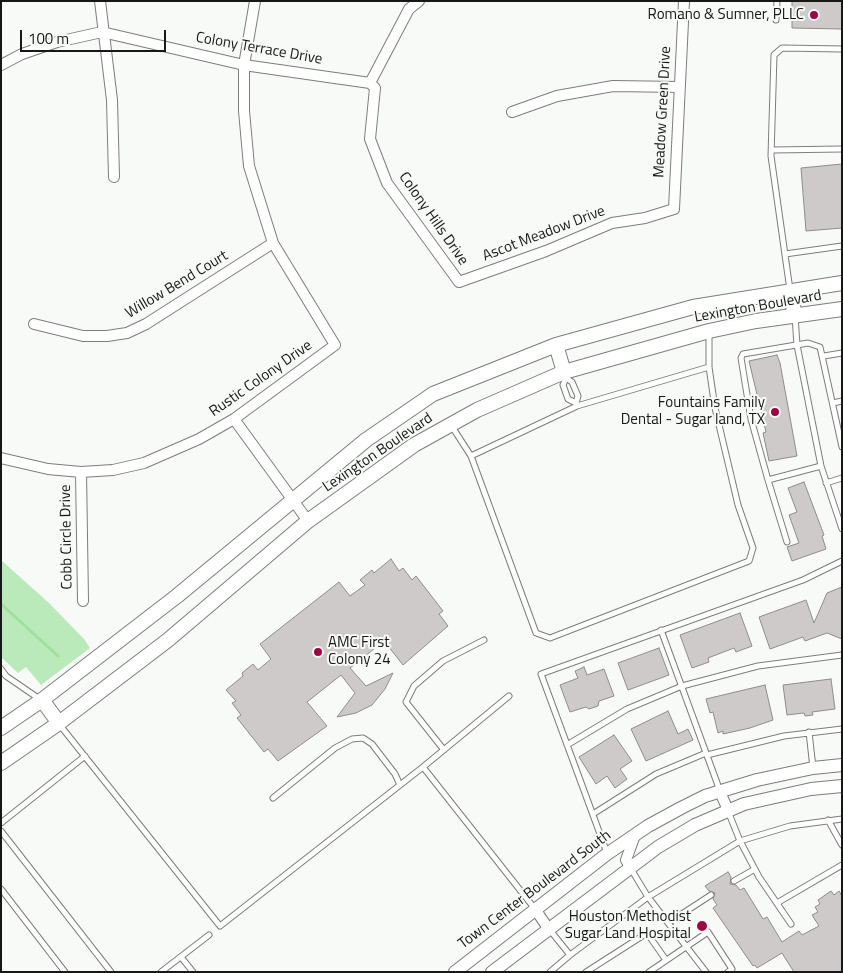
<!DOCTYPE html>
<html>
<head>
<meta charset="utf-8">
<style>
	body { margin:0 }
	#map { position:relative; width:843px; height:973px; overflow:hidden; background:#f7faf7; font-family:"Titillium Web",sans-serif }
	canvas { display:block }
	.frame { position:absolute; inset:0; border:2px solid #161716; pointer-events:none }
	.scale { position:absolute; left:20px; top:30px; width:146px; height:22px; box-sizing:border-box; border:2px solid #161716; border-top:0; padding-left:6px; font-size:15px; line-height:18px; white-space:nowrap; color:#161716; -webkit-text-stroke:4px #f7faf7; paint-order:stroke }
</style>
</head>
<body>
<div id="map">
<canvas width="843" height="973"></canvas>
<div class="frame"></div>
<div class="scale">100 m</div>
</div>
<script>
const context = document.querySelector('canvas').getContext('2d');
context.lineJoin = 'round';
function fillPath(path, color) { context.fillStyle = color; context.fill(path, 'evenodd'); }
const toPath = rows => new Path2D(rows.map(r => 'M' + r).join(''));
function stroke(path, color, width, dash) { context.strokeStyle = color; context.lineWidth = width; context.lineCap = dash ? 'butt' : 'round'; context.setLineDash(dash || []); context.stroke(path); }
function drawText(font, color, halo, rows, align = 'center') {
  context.font = font + ' "Titillium Web",sans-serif'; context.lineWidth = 4; context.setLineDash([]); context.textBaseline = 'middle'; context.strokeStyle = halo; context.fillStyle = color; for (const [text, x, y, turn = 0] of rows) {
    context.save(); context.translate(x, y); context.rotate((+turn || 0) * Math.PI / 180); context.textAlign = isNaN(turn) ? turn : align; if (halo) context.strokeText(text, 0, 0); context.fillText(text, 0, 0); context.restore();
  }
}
const green = toPath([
	[1,560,49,603,84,639,90,648,41,685,26,667,18,673,1,657]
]);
const stream = toPath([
	[1,604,58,656]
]);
const building = toPath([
	[792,1,842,1,842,29,792,28,792,1],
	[842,164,842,228,806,231,801,168,842,164],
	[777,355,780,363,797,456,769,461,763,433,766,432,749,361,777,355],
	[804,482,824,535,822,536,826,549,792,561,787,547,799,543,789,515,797,512,788,488,804,482],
	[391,559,399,571,403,568,412,580,416,576,443,611,439,614,448,626,403,665,384,641,350,668,366,686,393,673,385,689,372,705,356,713,337,717,355,693,341,675,307,702,327,726,278,761,268,749,264,752,237,718,241,715,232,703,236,701,226,690,243,676,242,673,253,664,258,670,271,659,260,644,339,582,350,596,365,585,360,580,372,570,374,573,391,559],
	[842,587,842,639,827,633,805,641,803,637,770,649,759,617,806,600,814,623,827,593,842,587],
	[740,613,752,646,736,652,734,648,708,658,709,662,692,668,680,635,740,613],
	[659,648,669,675,628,690,618,663,659,648],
	[584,667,587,675,604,669,614,696,599,701,598,706,589,709,586,707,570,712,560,685,578,678,575,671,584,667],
	[831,679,835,709,812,712,813,715,805,716,804,713,787,715,783,685,831,679],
	[765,685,773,720,750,728,723,734,723,731,718,733,713,712,710,713,706,699,765,685],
	[668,711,678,734,688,729,693,740,646,761,631,729,668,711],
	[614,735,632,761,620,769,627,779,615,788,607,776,596,784,579,757,614,735],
	[728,872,731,877,730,884,736,885,740,890,744,888,763,919,767,917,782,942,799,931,802,935,819,926,812,915,818,912,815,907,820,904,818,900,831,891,834,895,839,891,842,896,842,972,794,972,782,953,757,968,755,965,753,966,713,908,717,905,713,899,715,893,709,891,705,886,728,872]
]);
const service = toPath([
	[776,20,777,1],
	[772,150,842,149],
	[785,254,842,246],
	[790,290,771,156,774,55,782,48,842,49],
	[795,316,797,345,821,466,842,529],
	[824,356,842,353],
	[564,372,566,378,572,382,578,396,576,403,568,399,563,385,566,378],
	[576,403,577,406,709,367],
	[833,403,842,401],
	[451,425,471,456,536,633,550,638,749,561,753,548,738,505,715,408,709,367,709,332],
	[471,456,577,406],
	[768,480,751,419,741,358,743,354,808,343,820,347,842,447],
	[826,483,842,478],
	[787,542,768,480,821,466],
	[661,630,720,791],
	[1,669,6,676,41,700],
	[59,724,220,926,423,767,535,909],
	[809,732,813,768],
	[567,745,627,709,682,686,758,666,842,655],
	[444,750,406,702,414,686,443,661,484,640],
	[707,755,784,736,842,729],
	[423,767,509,696],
	[273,798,335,748,352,739,363,738,372,744,395,774,400,785],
	[593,814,656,774,706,753],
	[828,820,842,845],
	[1,823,85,756],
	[1,831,111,972],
	[607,853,541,674,803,580,842,561],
	[734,881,755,869],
	[1,889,65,972],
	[777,903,842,865],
	[668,923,711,895],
	[791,924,759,877,740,841,790,826,842,819],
	[549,929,570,955,550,972],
	[570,955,648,897,631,869],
	[181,957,193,972],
	[161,972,209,935],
	[586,972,647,933,666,960],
	[649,972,708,932,732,969,728,972],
	[706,972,648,897,740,841,728,811]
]);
const minor = toPath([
	[100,1,112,100,114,177],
	[1,65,22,54,57,42,102,32,244,65,370,83],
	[370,83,375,88,370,139,387,183,459,282,546,251,612,223,645,218,674,209,684,1],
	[370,83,409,9,419,1],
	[512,112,557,96,613,86,679,87],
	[34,324,83,336,107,336,127,333,146,324,273,243],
	[234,419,308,521],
	[1,458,48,469,81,472,113,470,144,463,199,439,234,419,335,345,273,243,249,166,244,111,244,65,255,1],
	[81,472,83,601],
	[720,792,728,810],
	[631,868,626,860,635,835],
	[535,909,548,928]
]);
const tertiary = toPath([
	[455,972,607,854,648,826,681,808,705,796,757,780,813,768,842,765],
	[492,972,658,847,695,825,744,804,811,789,842,786]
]);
const secondary = toPath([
	[790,291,795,316],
	[556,345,564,372],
	[42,700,59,723],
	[1,728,42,700,177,596,366,440,433,394,556,345,693,307,842,283],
	[1,763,59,723,168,640,308,521,414,445,477,410,564,372,709,331,756,321,842,309]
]);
const markers = [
	[814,15,5,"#a00343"],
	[775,412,5,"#a00343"],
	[318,652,5,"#a00343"],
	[702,926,6,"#a00343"]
];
const poiNames = [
	["Romano & Sumner, PLLC",804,15],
	["Fountains Family",765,403],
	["Dental - Sugar land, TX",765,420],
	["AMC First",328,643,"left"],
	["Colony 24",328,660,"left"],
	["Houston Methodist",691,917],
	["Sugar Land Hospital",691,934]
];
const streetNames = [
	["Colony Terrace Drive",259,49,10],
	["Meadow Green Drive",663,112,-87],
	["Colony Hills Drive",433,219,55],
	["Ascot Meadow Drive",544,234,-21],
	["Willow Bend Court",177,285,-31],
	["Lexington Boulevard",758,307,-10],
	["Rustic Colony Drive",261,379,-35],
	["Lexington Boulevard",378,453,-34],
	["Cobb Circle Drive",67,537,-91],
	["Town Center Boulevard South",535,890,-37]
];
fillPath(green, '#baeab9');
stroke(stream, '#9fe09f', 3);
fillPath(building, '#cecaca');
stroke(building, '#908c8c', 1);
stroke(service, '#7c7e7c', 7);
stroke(minor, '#7c7e7c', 12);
stroke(tertiary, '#7c7e7c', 14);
stroke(secondary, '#7c7e7c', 16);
stroke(service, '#fff', 5);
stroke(minor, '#fff', 10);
stroke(tertiary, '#fff', 12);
stroke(secondary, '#fff', 14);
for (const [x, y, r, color] of markers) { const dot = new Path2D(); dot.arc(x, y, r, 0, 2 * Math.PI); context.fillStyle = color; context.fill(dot); stroke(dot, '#f7faf7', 2); }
drawText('15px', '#161716', '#f7faf7', poiNames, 'right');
drawText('15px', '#161716', '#f7faf7', streetNames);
</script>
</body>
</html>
